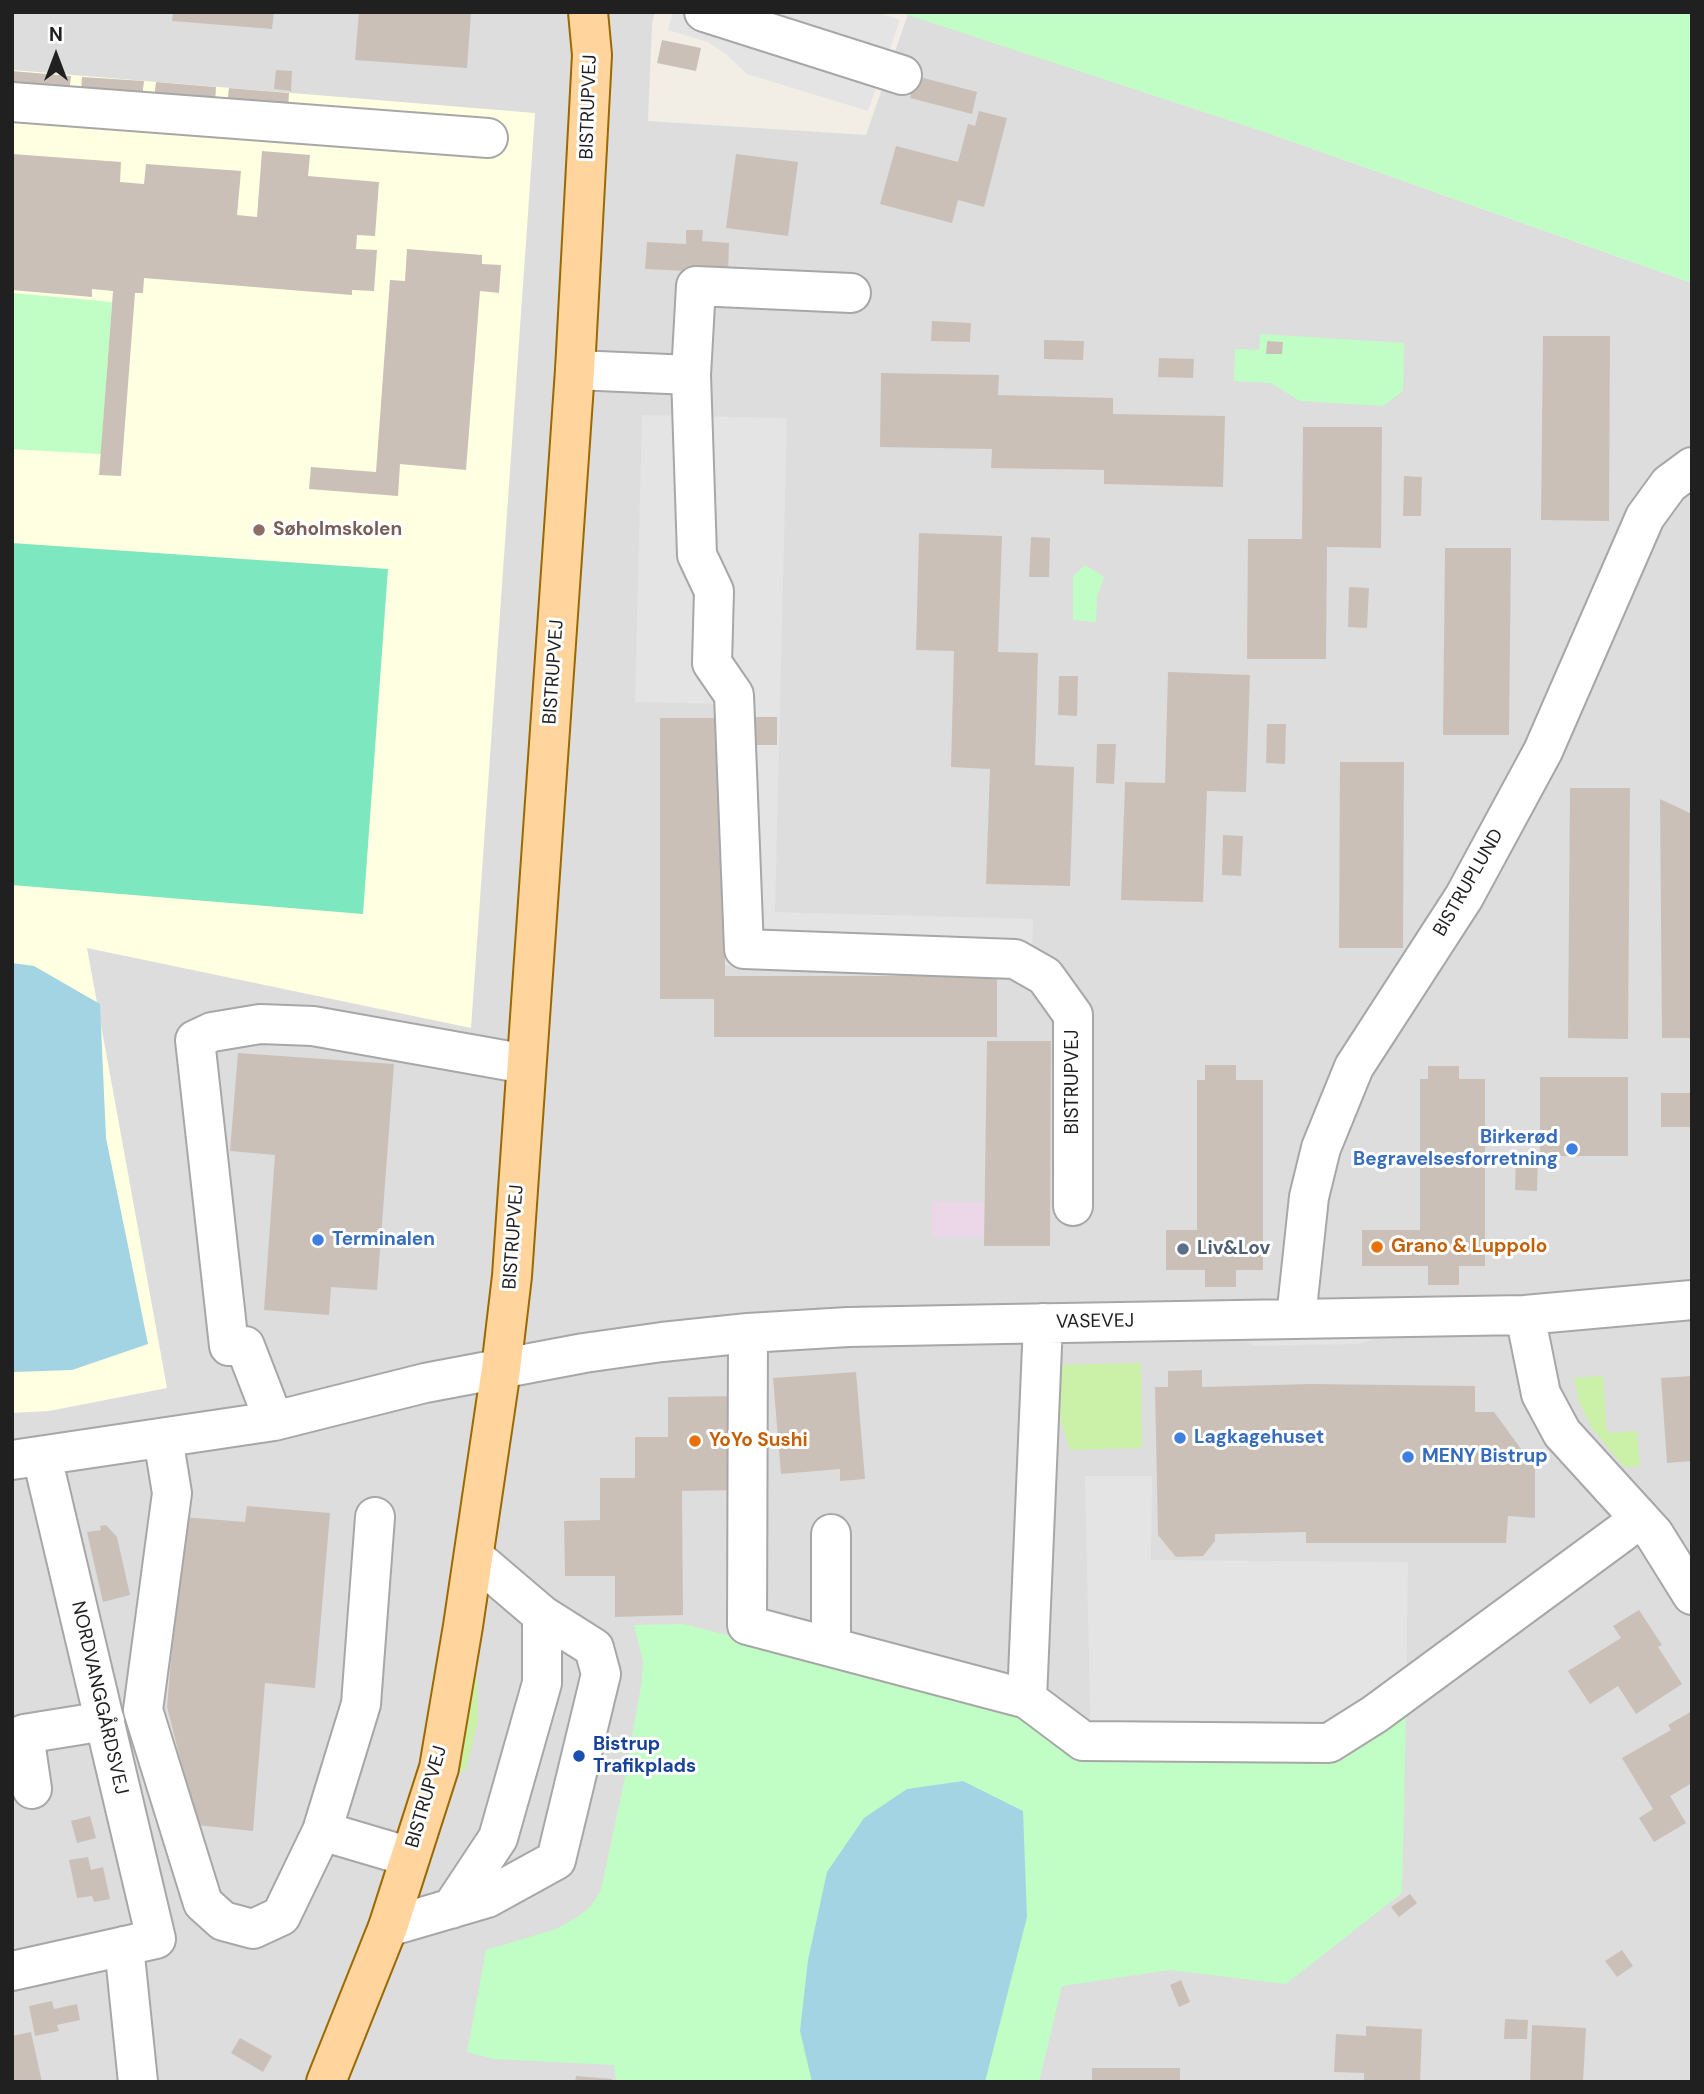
<!DOCTYPE html>
<html>
<head>
<meta charset="utf-8">
<style>
	body { margin:0 }
	#map { position:relative; width:1704px; height:2094px; overflow:hidden; background:#f2eee6; font-family:"DM Sans",sans-serif }
	canvas { display:block }
	.frame { position:absolute; inset:0; border:14px solid #202020; pointer-events:none }
	.north { position:absolute; left:21px; top:21px; width:70px; height:70px; -webkit-text-stroke:5px #fff; paint-order:stroke; rotate:0deg; font-size:19px; font-weight:700; line-height:28px; text-align:center; color:#202020 }
	.north::after { content:''; display:block; margin:auto; width:24px; height:32px; background:#202020; clip-path:polygon(50% 0,100% 100%,50% 72%,0 100%) }
</style>
</head>
<body>
<div id="map">
<canvas width="1704" height="2094"></canvas>
<div class="frame"></div>
<div class="north">N</div>
</div>
<script>
const context = document.querySelector('canvas').getContext('2d');
context.lineJoin = 'round';
function fillPath(path, color) { context.fillStyle = color; context.fill(path, 'evenodd'); }
const toPath = rows => new Path2D(rows.map(r => 'M' + r).join(''));
function stroke(path, color, width, dash) { context.strokeStyle = color; context.lineWidth = width; context.lineCap = dash ? 'butt' : 'round'; context.setLineDash(dash || []); context.stroke(path); }
function drawText(font, color, halo, rows, align = 'center') {
  context.font = font + ' "DM Sans",sans-serif'; context.lineWidth = 6; context.setLineDash([]); context.textBaseline = 'middle'; context.strokeStyle = halo; context.fillStyle = color; for (const [text, x, y, turn = 0] of rows) {
    context.save(); context.translate(x, y); context.rotate((+turn || 0) * Math.PI / 180); context.textAlign = isNaN(turn) ? turn : align; if (halo) context.strokeText(text, 0, 0); context.fillText(text, 0, 0); context.restore();
  }
}
const residential = toPath([
	[12,12,655,12,652,24,648,121,866,135,908,14,1265,132,1692,283,1692,2082,12,2082]
]);
const industrial = toPath([
	[932,1201,985,1202,984,1237,932,1237]
]);
const education = toPath([
	[12,70,535,113,471,1028,87,948,167,1388,49,1411,12,1413]
]);
const grass = toPath([
	[1141,1363,1142,1448,1070,1450,1061,1421,1056,1365],
	[1603,1376,1607,1433,1637,1431,1640,1466,1624,1467,1592,1428,1579,1402,1574,1378],
	[472,1675,477,1678,478,1720,466,1769,460,1773,455,1768]
]);
const park = toPath([
	[899,12,1692,12,1692,283,1265,132],
	[12,293,112,302,101,454,12,449],
	[1260,334,1404,343,1403,391,1383,406,1300,401,1271,383,1234,381,1235,349,1259,350],
	[1085,565,1104,577,1097,598,1096,622,1073,620,1073,576],
	[683,1624,1021,1708,1061,1734,1406,1710,1402,1893,1286,1984,1170,1970,1062,1986,1039,2082,616,2082,614,2065,494,2059,467,2052,486,1950,556,1929,579,1916,590,1907,601,1890,625,1777,642,1680,643,1661,634,1625]
]);
const pitch = toPath([
	[12,543,388,569,363,914,12,885]
]);
const parking = toPath([
	[673,12,876,12,900,20,868,111,747,74,726,54,708,42,668,30],
	[642,415,787,418,775,912,1033,919,1032,973,719,965,725,704,635,702],
	[1395,1331,1360,1344,1254,1346,1237,1335],
	[1085,1476,1152,1476,1151,1560,1408,1562,1406,1710,1331,1762,1091,1756]
]);
const water = toPath([
	[12,963,34,966,100,1004,106,1138,148,1344,72,1370,12,1372],
	[963,1781,1023,1811,1027,1917,985,2082,812,2082,800,2031,808,1960,827,1872,864,1818,907,1789]
]);
const building = toPath([
	[173,12,274,12,272,29,172,21],
	[359,12,471,12,467,68,355,60],
	[662,40,701,48,696,71,657,63],
	[276,70,292,71,291,91,274,89],
	[12,71,71,76,69,93,12,88],
	[916,76,977,92,972,114,910,98],
	[82,77,144,81,142,98,81,93],
	[156,82,216,87,215,104,154,98],
	[229,88,289,93,288,109,227,105],
	[979,111,1007,118,984,207,958,200,952,223,880,204,896,146,958,162,968,124,975,126],
	[262,151,310,155,308,176,379,182,375,236,357,235,356,249,377,250,374,291,352,290,352,295,144,278,143,293,135,293,121,476,99,475,113,291,92,289,92,297,12,290,12,154,121,162,120,182,144,184,146,164,241,171,237,215,257,217],
	[736,154,798,162,788,236,726,228],
	[686,230,703,230,702,241,729,243,728,273,645,269,647,242,686,244],
	[407,249,482,255,482,264,501,265,499,293,480,291,466,470,400,464,398,496,309,489,311,467,376,472,390,280,405,281],
	[932,321,971,323,970,342,931,341],
	[1543,336,1610,336,1609,521,1541,520],
	[1044,340,1084,341,1083,360,1044,359],
	[1267,341,1283,342,1282,354,1266,354],
	[1159,358,1194,359,1193,378,1158,377],
	[881,373,999,375,998,395,1113,398,1113,414,1225,416,1223,487,1104,484,1104,470,991,468,992,449,880,447],
	[1303,427,1382,427,1381,548,1327,547,1326,659,1247,659,1248,539,1302,539],
	[1404,476,1422,477,1421,516,1403,516],
	[919,533,1002,536,998,652,1038,653,1035,765,1074,767,1070,886,986,884,990,769,951,767,954,651,916,650],
	[1031,537,1050,538,1049,577,1029,577],
	[1445,548,1511,548,1509,735,1443,735],
	[1349,587,1369,588,1367,628,1348,627],
	[1168,672,1250,675,1246,792,1207,791,1203,902,1121,900,1125,782,1165,783],
	[1059,676,1078,676,1077,716,1058,715],
	[748,717,777,717,777,745,748,745],
	[660,718,725,718,725,976,997,976,997,1037,714,1037,714,999,660,999],
	[1267,724,1286,724,1285,764,1266,763],
	[1097,744,1116,744,1114,784,1096,783],
	[1340,762,1404,762,1403,948,1339,948],
	[1570,788,1630,788,1628,1039,1568,1038],
	[1660,799,1692,814,1692,1038,1662,1038],
	[1223,835,1243,836,1241,876,1222,875],
	[987,1041,1051,1041,1050,1246,984,1246],
	[238,1053,394,1064,377,1290,331,1287,329,1315,264,1310,275,1155,230,1151],
	[1205,1065,1236,1065,1236,1080,1263,1080,1263,1270,1236,1270,1236,1287,1205,1287,1205,1270,1166,1270,1166,1230,1197,1230,1197,1080,1205,1080],
	[1428,1066,1459,1066,1459,1079,1485,1079,1485,1266,1459,1266,1459,1285,1428,1285,1428,1266,1362,1266,1362,1230,1420,1230,1420,1079,1428,1079],
	[1540,1077,1628,1077,1628,1156,1540,1156],
	[1661,1093,1692,1093,1692,1127,1661,1127],
	[1516,1155,1538,1155,1537,1191,1515,1190],
	[1202,1370,1202,1387,1310,1384,1475,1386,1475,1412,1494,1412,1535,1468,1535,1518,1508,1516,1506,1543,1306,1543,1306,1532,1215,1534,1215,1541,1203,1556,1176,1557,1158,1535,1155,1387,1168,1387,1168,1371],
	[856,1372,865,1479,840,1481,840,1469,781,1474,773,1378],
	[1692,1376,1692,1461,1667,1463,1661,1378],
	[739,1396,740,1490,682,1491,683,1615,615,1617,615,1576,565,1576,564,1521,600,1520,600,1478,635,1478,635,1437,668,1437,668,1397],
	[247,1506,330,1513,315,1688,265,1683,253,1831,197,1825,167,1707,183,1517,245,1522],
	[106,1525,117,1537,130,1595,103,1602,87,1532,101,1530,100,1526],
	[1639,1610,1662,1645,1658,1647,1682,1684,1636,1714,1618,1686,1590,1704,1568,1671,1621,1638,1613,1626],
	[1692,1711,1692,1783,1670,1796,1686,1823,1654,1842,1639,1818,1653,1809,1622,1758,1671,1730,1668,1725],
	[90,1816,96,1838,77,1843,71,1821],
	[88,1857,91,1870,103,1867,110,1899,94,1902,92,1896,77,1898,69,1860],
	[1410,1894,1417,1903,1399,1917,1391,1907],
	[1622,1950,1633,1966,1617,1977,1605,1961],
	[1181,1980,1190,2002,1179,2007,1170,1985],
	[52,2001,54,2009,77,2004,80,2020,57,2025,59,2031,35,2036,29,2006],
	[1505,2019,1528,2020,1527,2039,1504,2039],
	[1532,2025,1586,2028,1583,2082,1530,2082],
	[1366,2026,1422,2029,1420,2082,1364,2082,1364,2073,1334,2072,1336,2034,1366,2036],
	[31,2032,42,2082,12,2082,12,2036],
	[240,2038,272,2056,263,2072,231,2053],
	[1092,2068,1180,2068,1180,2082,1092,2082],
	[576,2076,612,2079,612,2082,575,2082]
]);
const minor = toPath([
	[704,12,902,75],
	[12,102,488,138],
	[575,370,691,375,697,555,714,591,712,663,734,695,744,949,1015,959,1045,976,1073,1015,1073,1206],
	[691,375,696,286,851,293],
	[1525,1315,1541,1394,1562,1433,1654,1534,1692,1595],
	[1296,1318,1309,1197,1321,1148,1354,1067,1464,897,1543,751,1645,517,1669,484,1692,467],
	[748,1333,747,1625,1027,1699,1083,1741,1329,1743,1375,1714,1640,1519],
	[274,1421,245,1346,229,1346,195,1040,212,1032,260,1024,313,1026,526,1064],
	[163,1438,172,1493,143,1710,203,1903,223,1921,253,1929,281,1916,322,1831],
	[12,1460,274,1421,425,1383,584,1353,662,1342,748,1333,848,1327,1005,1324,1525,1315,1692,1300],
	[375,1517,361,1704,322,1831,410,1857],
	[831,1534,831,1647],
	[1027,1699,1043,1323],
	[32,1789,24,1734,105,1721],
	[451,1909,498,1838,542,1683,542,1615],
	[388,1927,487,1898,556,1860,601,1674,594,1648,542,1615,474,1557],
	[124,1946,138,2082],
	[12,1971,156,1939,42,1457]
]);
const major = toPath([
	[326,2082,388,1927,439,1768,463,1626,501,1369,512,1276,575,370,592,55,588,12]
]);
const markers = [
	[259,530,7,"#8d6e63"],
	[1572,1149,7,"#3f7fe0"],
	[318,1240,7,"#3f7fe0"],
	[1377,1247,7,"#e8710a"],
	[1183,1249,7,"#5c6f8a"],
	[1180,1438,7,"#3f7fe0"],
	[695,1441,7,"#e8710a"],
	[1408,1457,7,"#3f7fe0"],
	[579,1756,7,"#1a4fb4"]
];
const streetNames = [
	["BISTRUPVEJ",589,107,-88],
	["BISTRUPVEJ",554,672,-86],
	["BISTRUPLUND",1469,883,-60],
	["BISTRUPVEJ",1073,1082,-90],
	["BISTRUPVEJ",514,1237,-86],
	["VASEVEJ",1095,1322,-1],
	["NORDVANGGÅRDSVEJ",99,1698,77],
	["BISTRUPVEJ",427,1797,-74]
];
const educationNames = [
	["Søholmskolen",273,530]
];
const shopNames = [
	["Birkerød",1558,1138,"right"],
	["Begravelsesforretning",1558,1160,"right"],
	["Terminalen",332,1240],
	["Lagkagehuset",1194,1438],
	["MENY Bistrup",1422,1457]
];
const foodNames = [
	["Grano & Luppolo",1391,1247],
	["YoYo Sushi",709,1441]
];
const serviceNames = [
	["Liv&Lov",1197,1249]
];
const transitNames = [
	["Bistrup",593,1745],
	["Trafikplads",593,1767]
];
fillPath(residential, '#dedddd');
fillPath(industrial, '#ebd7e7');
fillPath(education, '#ffffe1');
fillPath(grass, '#cbf0a8');
fillPath(park, '#c0fec5');
fillPath(pitch, '#7de7bf');
fillPath(parking, '#e4e4e4');
fillPath(water, '#a3d4e3');
fillPath(building, '#cac0b8');
stroke(minor, '#a7a7a7', 42);
stroke(major, '#9c6900', 42);
stroke(minor, '#fff', 38);
stroke(major, '#ffd59d', 38);
for (const [x, y, r, color] of markers) { const dot = new Path2D(); dot.arc(x, y, r, 0, 2 * Math.PI); context.fillStyle = color; context.fill(dot); stroke(dot, '#fff', 2.5); }
drawText('19px', '#202020', '#fff', streetNames);
drawText('bold 19px', '#785e54', '#fff', educationNames, 'left');
drawText('bold 19px', '#366cbe', '#fff', shopNames, 'left');
drawText('bold 19px', '#c56008', '#fff', foodNames, 'left');
drawText('bold 19px', '#4e5e75', '#fff', serviceNames, 'left');
drawText('bold 19px', '#164399', '#fff', transitNames, 'left');
</script>
</body>
</html>
